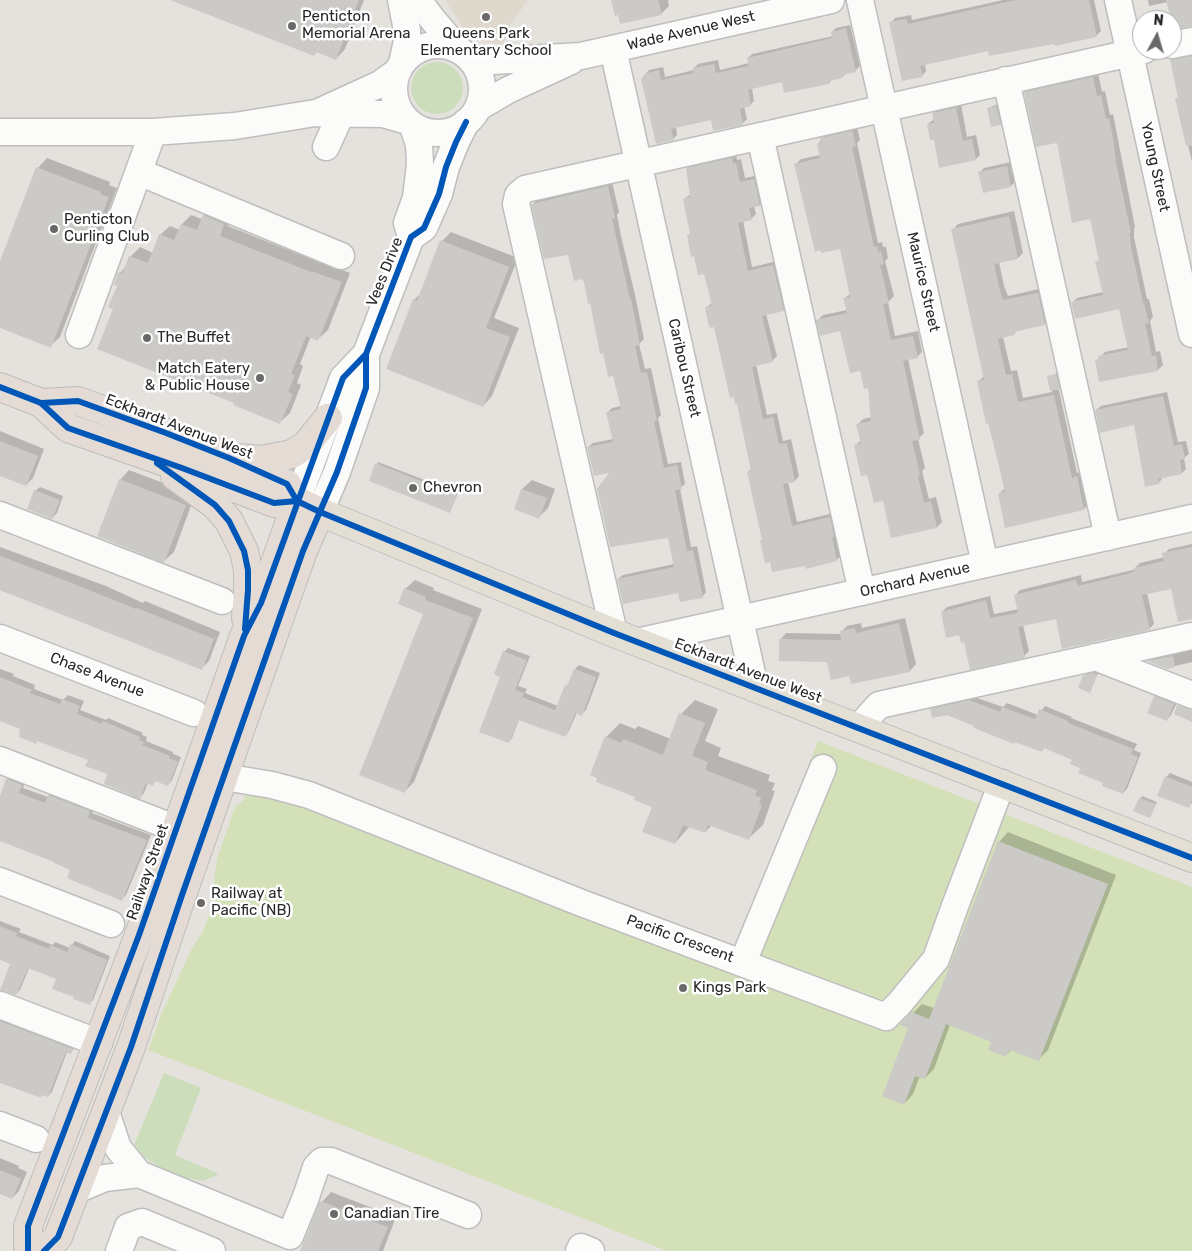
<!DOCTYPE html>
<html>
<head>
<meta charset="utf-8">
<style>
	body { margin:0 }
	#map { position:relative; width:1192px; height:1251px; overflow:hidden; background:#e5e2de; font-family:Rubik,sans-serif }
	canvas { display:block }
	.north { position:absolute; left:1132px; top:10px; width:50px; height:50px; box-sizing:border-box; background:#fff; border:1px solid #a9a9a9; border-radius:50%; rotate:6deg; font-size:14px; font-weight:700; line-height:20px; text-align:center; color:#282828 }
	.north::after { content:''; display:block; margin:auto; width:18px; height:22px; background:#6a6968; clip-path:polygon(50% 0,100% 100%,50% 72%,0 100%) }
</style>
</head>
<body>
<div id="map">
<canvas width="1192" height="1251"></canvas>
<div class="north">N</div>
</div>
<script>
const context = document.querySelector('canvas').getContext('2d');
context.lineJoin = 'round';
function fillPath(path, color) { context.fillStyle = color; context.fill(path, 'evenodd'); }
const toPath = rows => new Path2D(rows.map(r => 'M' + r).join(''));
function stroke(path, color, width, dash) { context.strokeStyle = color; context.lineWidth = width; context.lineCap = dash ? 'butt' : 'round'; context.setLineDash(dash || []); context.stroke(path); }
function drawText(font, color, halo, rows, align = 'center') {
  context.font = font + ' Rubik,sans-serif'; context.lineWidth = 5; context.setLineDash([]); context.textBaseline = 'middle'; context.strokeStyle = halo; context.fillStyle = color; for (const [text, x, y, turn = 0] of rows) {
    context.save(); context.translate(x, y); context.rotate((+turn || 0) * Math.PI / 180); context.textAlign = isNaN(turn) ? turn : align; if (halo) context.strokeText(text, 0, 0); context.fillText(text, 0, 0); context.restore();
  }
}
const education = toPath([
	[445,0,528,0,507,29,503,46,483,41,463,28]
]);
const green = toPath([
	'411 88a26 26 0 1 1 52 0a26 26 0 1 1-52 0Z',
	[164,1073,201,1088,175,1155,219,1174,203,1181,173,1175,145,1158,134,1145]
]);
const pitch = toPath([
	[818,741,1192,887,1192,1251,667,1251,148,1050,163,1010,193,946,203,932,210,912,217,859,235,807,245,799,243,796,254,794,308,806,729,965]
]);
const shadow = toPath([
	[171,0,364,0,345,49,336,59,317,52,314,55],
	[612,0,668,0,669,6,661,14],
	[1003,0,1094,0,1101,31,1097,35,1056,44,1055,43,989,49,925,64,926,71,922,76,891,23,895,18,911,15,912,20],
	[1148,0,1192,0,1192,25,1174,28,1168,2,1149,6],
	[850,25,860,66,856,70,846,73,842,77,833,78,829,83,783,80,752,88,754,101,750,105,744,106,747,119,742,124,712,119,676,126,677,135,673,139,642,79,649,70,663,67,665,77,694,70,694,68,698,64,718,60,720,70,749,63,748,58,752,54,833,36,832,32,836,28],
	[1192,53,1192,162,1177,99,1179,96,1171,60,1176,55],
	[1098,73,1102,92,1105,91,1110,115,1113,114,1135,227,1134,229,1134,237,1147,299,1149,299,1153,317,1150,321,1156,352,1160,351,1163,365,1158,370,1097,360,1105,352,1129,347,1120,308,1072,303,1077,298,1103,292,1097,262,1100,259,1091,217,1058,142,1025,93,1030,88],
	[961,104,967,137,976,135,980,155,976,159,928,124,934,119,933,113,938,109],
	[998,104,1002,122,1000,124,988,108],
	[857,127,860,140,857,143,878,243,882,242,883,247,886,247,888,258,885,261,894,296,888,302,895,336,918,331,922,352,917,357,908,359,924,433,918,439,925,468,922,471,929,499,936,497,942,522,937,527,884,499,868,473,856,445,861,440,858,424,863,419,872,417,869,386,841,330,818,320,823,315,847,310,844,299,851,293,841,247,796,164,801,159,820,155,818,144,827,133],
	[736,154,737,160,741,159,745,178,759,175,764,200,760,205,754,206,756,214,751,219,743,220,752,267,778,261,788,306,783,310,766,314,777,356,772,361,756,364,767,415,777,413,783,441,791,439,799,476,795,481,788,482,797,522,834,513,841,556,836,560,763,539,748,472,752,468,738,402,715,326,706,308,712,303,705,272,695,254,688,236,691,233,684,199,691,194,687,169,692,164],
	[47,158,110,182,109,185,117,188,60,337,50,346,0,327,0,265,38,168],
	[1011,162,1015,182,1011,186,979,173,984,168],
	[612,182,619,212,617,215,621,236,635,295,644,339,639,344,645,369,651,368,661,415,658,418,668,464,681,462,685,484,680,488,691,547,697,546,706,592,702,597,618,579,623,575,674,564,668,536,588,447,593,443,613,439,608,412,612,408,621,406,614,374,583,278,569,254,545,258,533,204,537,199],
	[213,206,233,214,228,226,321,263,322,262,350,273,328,330,318,339,311,336,300,364,303,366,297,383,301,385,290,413,280,422,236,403,114,308,120,273,126,266,130,257,140,247,153,253,160,235,170,226,180,230,182,224,191,215,202,219,204,216],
	[1014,211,1023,253,1018,258,999,262,1004,286,1008,296,1043,288,1050,319,1045,324,1017,330,1014,334,1003,337,1011,371,1017,370,1023,398,1052,392,1049,376,1058,373,1061,386,1057,390,1059,390,1077,473,1082,472,1089,504,1084,509,999,494,1005,488,978,382,984,376,953,230,958,224],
	[451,232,518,258,494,318,519,328,492,396,483,406,414,300,422,292,442,241],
	[1167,392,1178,442,1186,441,1189,454,1184,458,1186,469,1182,473,1163,477,1159,483,1135,424,1096,410,1101,406],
	[0,431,44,449,33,478,26,485,0,475],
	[378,462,458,493,451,510,377,464],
	[129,470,195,495,174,552,164,561,120,480],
	[532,480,555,489,548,508,539,517,515,509,522,489],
	[40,487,63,496,57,513,52,518,35,491],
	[1192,544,1192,617,1172,587,1147,593,1154,624,1149,629,1057,618,1023,625,1029,651,1024,656,964,641,942,612,947,607,990,596,994,614,1019,609,1016,595,1020,590,1081,575,1082,582,1133,570,1140,563,1165,557,1164,554,1169,549],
	[0,547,106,586,143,603,145,601,220,632,209,661,202,668,0,590],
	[415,580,434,588,433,590,482,609,414,782,405,791,424,613,405,589],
	[905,618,916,664,910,671,850,675,828,661,780,640,786,633,841,634,841,632,847,626,861,623,862,628],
	[508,648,530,656,518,686,527,689,525,693,558,706,566,686,570,682,575,669,579,665,600,673,586,710,582,714,577,712,569,731,565,735,519,719,512,738,508,742,501,676,504,652],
	[1192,649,1192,662,1167,668,1149,661,1153,657],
	[0,669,14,674,13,676,35,685,34,689,63,700,68,695,84,701,80,710,106,720,108,718,143,733,142,735,147,737,146,741,173,752,173,754,181,757,172,780,168,785,157,780,152,785,148,783,144,793,140,797,89,759,0,719],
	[1095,672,1098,673,1090,692,1084,676,1086,674],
	[1160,692,1178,700,1171,715,1167,720,1155,697],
	[974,697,1003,707,1007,703,1038,715,1045,706,1072,717,1071,718,1137,744,1134,750,1141,753,1127,789,1123,793,1082,767,1073,759,1045,747,1042,751,932,709,936,705],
	[695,700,718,709,705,741,721,748,718,756,770,775,768,781,775,783,772,790,775,791,763,825,748,839,712,825,705,832,690,826,675,843,654,806,637,796,606,737,620,723,635,729,638,726,671,739,681,714],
	[1170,773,1192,782,1192,803,1189,806,1159,795,1166,777],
	[12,774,26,780,23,788,48,797,54,790,94,806,92,813,151,835,126,895,121,900,72,869,0,840,0,800,7,779],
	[1142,796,1157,802,1150,817,1135,811],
	[1008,832,1116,875,1048,1050,1038,1060,1012,1049,1006,1055,993,1041,950,1025,934,1069,925,1078,920,1076,913,1094,904,1104,909,1027,902,1024,922,1004,934,1008,999,842],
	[0,921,21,929,19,932,53,945,55,942,70,948,75,941,110,956,93,1000,89,1004,76,996,58,979,29,968,20,990,16,994,12,963,0,958],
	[0,1015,76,1045,71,1053,67,1052,52,1092,48,1096,43,1094,40,1097,0,1082],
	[0,1158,19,1166,18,1168,27,1172,19,1191,12,1198,0,1193],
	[331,1192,396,1217,383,1251,301,1251,322,1202]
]);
const building = toPath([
	[171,0,359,0,336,60,316,52,314,56],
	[611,0,658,0,662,15,620,24,618,15,615,16],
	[1016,0,1089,0,1097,37,1055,46,1054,44,989,56,988,51,920,66,923,77,902,81,889,22,906,19,908,24],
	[1166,0,1192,0,1192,26,1173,30,1172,20,1171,20],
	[846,28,856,72,842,75,842,78,829,81,829,84,784,93,782,82,748,90,751,106,740,109,743,125,713,131,711,120,671,129,674,140,656,144,641,79,645,78,644,74,659,70,661,80,694,73,693,68,714,64,716,73,749,66,747,58,832,38,831,32],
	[1192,56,1192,146,1186,146,1175,98,1178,98,1170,59],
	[1093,77,1097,96,1101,95,1106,119,1109,118,1113,138,1116,163,1131,233,1129,233,1131,242,1130,242,1143,303,1144,303,1149,323,1145,324,1152,356,1156,355,1158,371,1099,382,1095,360,1099,359,1098,356,1128,350,1119,309,1075,319,1071,302,1103,295,1095,261,1099,261,1090,219,1072,223,1057,143,1036,147,1024,92],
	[996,106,1001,125,991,127,987,108],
	[956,108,963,141,972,139,976,160,939,168,934,140,930,140,927,124,934,123,932,113],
	[852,131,856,146,852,147,874,247,877,246,878,252,881,251,884,264,880,265,889,303,883,304,891,340,913,336,918,358,903,361,920,440,912,441,920,474,918,477,924,503,931,501,937,528,891,538,883,501,874,503,867,475,861,476,854,445,861,444,856,424,871,421,868,388,864,389,860,371,850,373,840,331,820,336,816,320,847,313,843,298,850,297,840,249,821,253,820,250,815,252,794,164,820,158,817,144,821,143,820,138],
	[732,158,733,164,736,163,740,182,754,179,760,206,749,208,752,220,738,223,748,271,773,265,784,311,762,316,773,362,752,367,763,419,773,417,779,444,787,443,795,482,783,484,792,526,830,517,834,537,832,537,837,561,806,569,805,566,772,572,770,562,765,563,760,540,762,540,747,472,751,471,737,404,735,404,734,397,730,398,714,327,710,328,708,323,705,307,712,306,704,274,698,275,694,256,691,257,687,235,690,234,683,199,690,197,686,168],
	[1007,166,1011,187,983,193,978,172],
	[36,167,101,192,100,194,109,197,51,348,0,328,0,261],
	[608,186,615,218,612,218,617,241,630,299,631,299,640,345,635,346,641,373,647,372,657,421,654,421,664,468,677,465,682,489,675,490,687,551,693,550,703,598,680,602,678,593,623,604,617,579,674,567,668,538,610,547,597,489,609,473,594,476,587,447,613,442,606,412,621,409,613,376,608,377,603,353,600,354,590,303,588,304,584,282,582,279,574,281,568,255,544,259,531,204],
	[203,215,224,224,220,236,311,272,311,271,342,282,318,341,306,336,291,374,295,375,288,392,293,394,280,424,233,405,234,403,97,349,113,309,108,307,117,286,114,285,118,272,122,274,129,256,148,263,159,234,174,240,181,224,197,230],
	[1009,216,1018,259,994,264,1000,291,1003,300,1038,293,1045,325,1014,332,1014,335,998,339,1006,375,1012,374,1018,402,1054,395,1072,478,1077,476,1084,510,1005,528,998,494,1005,492,990,428,988,423,986,424,977,381,984,380,951,229],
	[440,240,509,267,486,328,510,337,483,407,386,369,413,299,417,301],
	[1056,374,1060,389,1050,391,1047,376],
	[1163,396,1174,446,1182,444,1185,459,1180,460,1182,474,1158,479,1159,484,1145,487,1134,425,1100,433,1095,410],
	[0,441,38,456,26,486,0,476],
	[375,463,457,495,450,513,369,481],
	[119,479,186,505,164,563,97,536],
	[521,489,547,498,539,519,514,509],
	[34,490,60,500,52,519,27,509],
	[1192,547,1192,619,1178,622,1171,589,1142,595,1150,630,1062,649,1056,619,1018,627,1025,658,970,670,964,642,961,643,959,635,946,638,941,612,986,600,990,618,1018,613,1014,595,1076,580,1078,586,1127,574,1135,571,1134,568,1164,561,1162,553],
	[0,556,69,582,136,609,137,608,214,639,202,670,0,590],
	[404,588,426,597,425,600,473,618,405,793,359,775,423,614,398,604],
	[899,623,910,672,851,684,849,676,831,680,827,662,779,661,779,639,841,640,840,631,855,628,856,633],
	[503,651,527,660,515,690,524,693,522,697,555,710,565,685,567,686,574,669,596,677,582,716,575,713,566,737,518,720,509,743,479,732,500,677,494,674],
	[1173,656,1175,667,1167,669,1147,661],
	[1093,673,1097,675,1090,693,1078,688,1083,675],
	[0,677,32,690,30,693,60,704,62,699,80,706,77,714,102,724,103,721,140,737,139,740,144,742,142,745,170,756,169,758,178,762,168,786,155,781,153,786,146,783,140,799,104,784,107,774,85,766,88,760,37,741,36,744,19,737,20,729,0,721],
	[1154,696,1174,704,1167,721,1147,713],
	[969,700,1000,712,1002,707,1035,719,1039,709,1068,721,1068,723,1133,749,1131,754,1138,757,1123,794,1102,786,1103,783,1078,773,1080,768,1070,764,1072,760,1044,748,1042,752,1015,742,1014,744,974,728,974,726,947,715,932,718,930,709],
	[1177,705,1192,710,1192,722,1174,714],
	[679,713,705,723,692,756,708,762,705,770,757,790,755,795,761,798,759,804,762,805,749,840,708,825,705,833,683,825,675,844,642,832,652,807,634,800,635,797,596,782,597,778,590,775,605,736,621,743,623,739,663,755],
	[1165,776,1192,787,1192,800,1189,808,1157,796],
	[6,779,22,785,19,793,45,803,48,795,90,811,88,818,147,840,122,901,67,878,70,870,54,863,54,862,0,841,0,796],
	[1139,798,1156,804,1150,818,1133,811],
	[998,841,1108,884,1039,1061,1009,1050,1006,1057,988,1050,991,1042,946,1024,925,1079,915,1076,904,1105,882,1096,908,1028,900,1025,911,1012,929,1019],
	[0,926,17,933,16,936,49,949,50,945,67,952,70,944,107,960,90,1005,73,999,74,997,52,989,56,979,28,968,16,995,0,990,10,964,0,960],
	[0,1021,73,1049,71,1054,66,1052,48,1097,42,1095,41,1098,0,1083],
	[0,1170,21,1179,12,1199,0,1194],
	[320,1201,388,1227,378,1251,300,1251]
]);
const minor = toPath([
	[401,0,407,30,407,41,403,59],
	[418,0,433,20,458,49],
	[860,0,985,564],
	[1118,0,1192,334],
	'394 89a44 44 0 1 1 88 0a44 44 0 1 1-88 0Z',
	[1172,45,1192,41],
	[613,49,755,687],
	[474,62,581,56,831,0],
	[1006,80,1108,537],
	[479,107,508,90,571,61],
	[321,111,380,84,398,71],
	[0,132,153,132,235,126,315,113,383,114,404,120],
	[760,136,862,592],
	[326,147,341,114],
	[139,172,341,256],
	[411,237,407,223,416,198,420,164,419,145,413,126],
	[79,335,153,132],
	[297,501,343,378,366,354],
	[320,512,337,472,366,388,366,354,411,237,424,228,439,194,446,167,456,142,466,122],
	[0,515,222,601],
	[614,633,516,204,518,195,525,189,1144,50],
	[0,638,194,713],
	[637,642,1192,518],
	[1095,657,1192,695],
	[858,728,879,705,1192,636],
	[0,760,177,829],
	[224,777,272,785,309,795,584,904,886,1017,899,1004,936,959,955,906,1002,783],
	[0,881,111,924],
	[743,962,823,768],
	[0,1005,99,1043],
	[106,1112,118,1148,139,1174,290,1236,306,1197,316,1167,322,1161,331,1161,468,1215],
	[0,1125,36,1139],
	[76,1190,105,1178,139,1174],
	[119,1251,128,1227,142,1222,212,1251],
	[579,1251,581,1247,591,1251]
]);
const major = toPath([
	[320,512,614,633,1192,858]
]);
const highway = toPath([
	[0,387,41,403,68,428,182,468,274,503,297,501,320,512,303,551,182,895,131,1047,58,1237,44,1251],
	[41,403,78,401,166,433,229,458,287,484,297,501],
	[238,458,261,460,292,454,306,445,328,418],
	[175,476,215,505,229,521,244,551,248,570,248,590,246,618],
	[28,1251,28,1226,139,935,244,636,261,603,297,501]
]);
const cycleway = toPath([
	[0,387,41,403,68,428,182,468,274,503,297,501,320,512,614,633,1192,858],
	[41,403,78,401,166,433,229,458,287,484,297,501],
	[157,463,215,505,229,521,244,551,248,570,248,590,245,629],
	[28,1251,28,1226,139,935,244,636,261,603,343,378,366,354],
	[44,1251,58,1237,131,1047,182,895,303,551,337,472,366,388,366,354,411,237,424,228,439,194,446,167,456,142,466,122]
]);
const markers = [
	[486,17,5,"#6a6968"],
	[292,26,5,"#6a6968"],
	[54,229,5,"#6a6968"],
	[147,338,5,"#6a6968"],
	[260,378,5,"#6a6968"],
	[413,488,5,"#6a6968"],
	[201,903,5,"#6a6968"],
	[683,988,5,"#6a6968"],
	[334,1214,5,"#6a6968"]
];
const poiNames = [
	["Penticton",302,17],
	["Memorial Arena",302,34],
	["Queens Park",486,34,"center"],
	["Elementary School",486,51,"center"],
	["Penticton",64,220],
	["Curling Club",64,237],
	["The Buffet",157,338],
	["Match Eatery",250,369,"right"],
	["& Public House",250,386,"right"],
	["Chevron",423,488],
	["Railway at",211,894],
	["Pacific (NB)",211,911],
	["Kings Park",693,988],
	["Canadian Tire",344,1214]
];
const streetNames = [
	["Wade Avenue West",691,31,-13],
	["Young Street",1155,167,78],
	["Vees Drive",385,272,-68],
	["Maurice Street",923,282,77],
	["Caribou Street",684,368,77],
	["Eckhardt Avenue West",179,427,21],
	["Orchard Avenue",915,580,-13],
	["Eckhardt Avenue West",748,671,21],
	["Chase Avenue",97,675,21],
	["Railway Street",148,872,-71],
	["Pacific Crescent",680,939,20]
];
fillPath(education, '#dfd8cd');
fillPath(green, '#cbddba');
fillPath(pitch, '#d4e1b8');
fillPath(shadow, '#0003');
fillPath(building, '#cccac7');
stroke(minor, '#bfbebf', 29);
stroke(major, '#bebdbc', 30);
stroke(highway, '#bebdbc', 30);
stroke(minor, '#fbfbfa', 26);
stroke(major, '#e3dfd5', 28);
stroke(highway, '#e5dbd5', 28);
stroke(cycleway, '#0057b8', 6);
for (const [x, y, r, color] of markers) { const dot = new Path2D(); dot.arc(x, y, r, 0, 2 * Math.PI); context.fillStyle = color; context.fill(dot); stroke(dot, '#fff', 2); }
drawText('15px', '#282828', '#fff', poiNames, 'left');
drawText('15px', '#282828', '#fff', streetNames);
</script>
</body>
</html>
